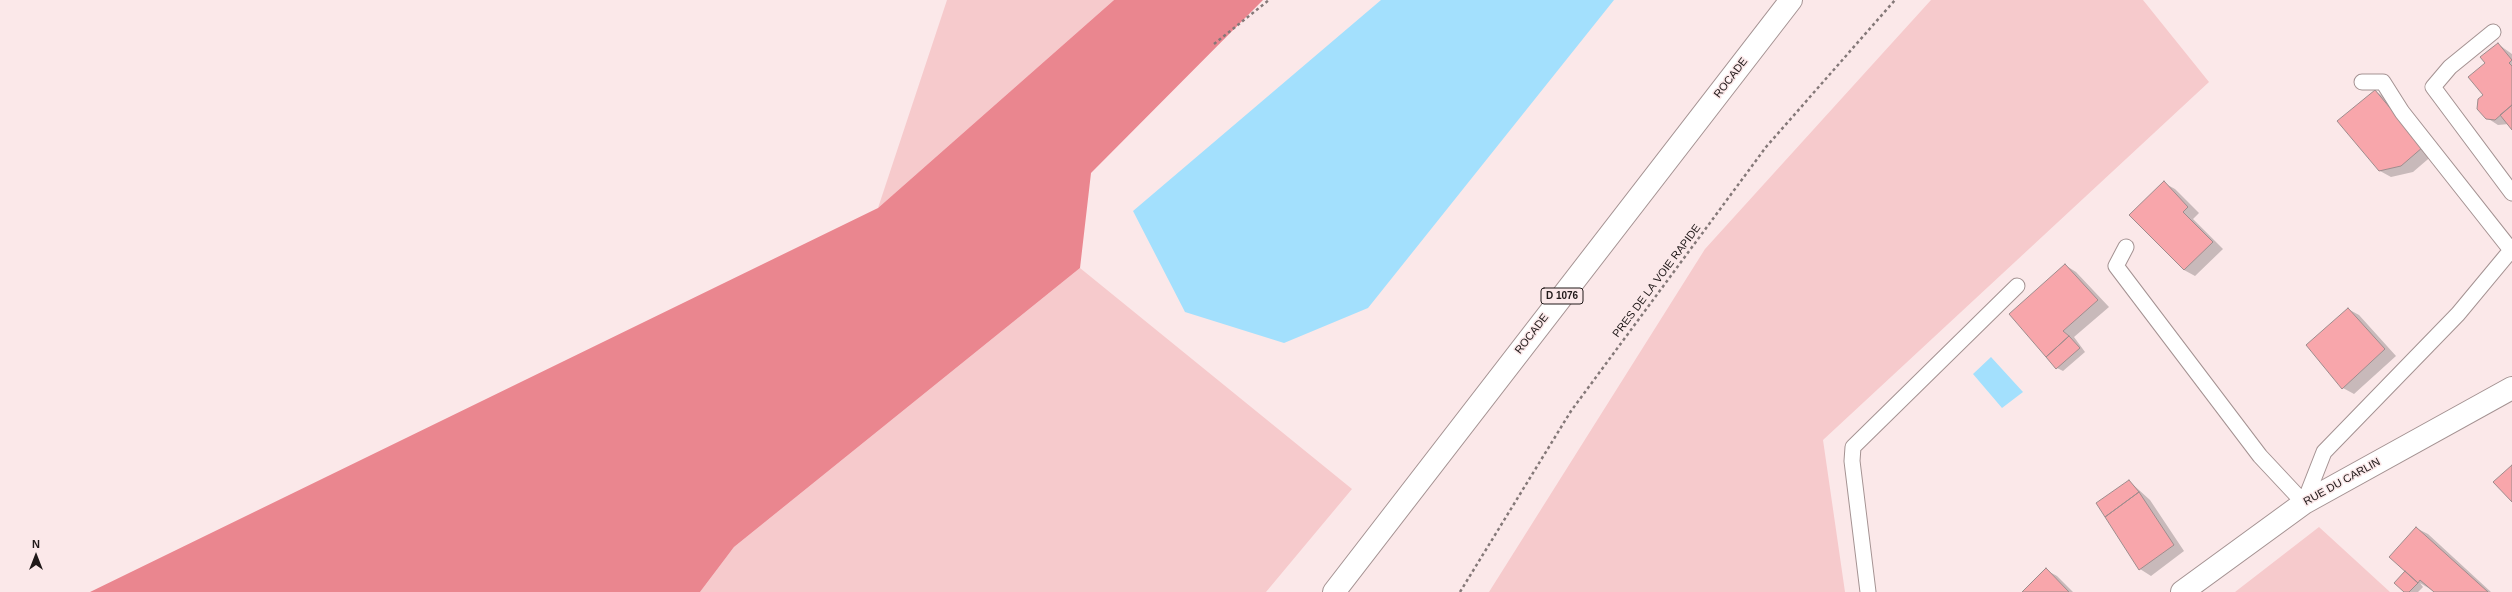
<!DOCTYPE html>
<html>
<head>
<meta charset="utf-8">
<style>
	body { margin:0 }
	#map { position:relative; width:2512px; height:592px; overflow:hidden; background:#fbe8e9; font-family:Arial,sans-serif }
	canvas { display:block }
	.north { position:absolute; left:16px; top:536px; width:40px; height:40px; -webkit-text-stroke:3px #fbe8e9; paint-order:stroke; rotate:0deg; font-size:11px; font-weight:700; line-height:16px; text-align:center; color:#201919 }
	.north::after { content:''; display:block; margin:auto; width:14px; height:18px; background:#201919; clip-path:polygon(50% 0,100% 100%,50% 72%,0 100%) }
</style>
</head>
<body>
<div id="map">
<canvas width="2512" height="592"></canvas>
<div class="north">N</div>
</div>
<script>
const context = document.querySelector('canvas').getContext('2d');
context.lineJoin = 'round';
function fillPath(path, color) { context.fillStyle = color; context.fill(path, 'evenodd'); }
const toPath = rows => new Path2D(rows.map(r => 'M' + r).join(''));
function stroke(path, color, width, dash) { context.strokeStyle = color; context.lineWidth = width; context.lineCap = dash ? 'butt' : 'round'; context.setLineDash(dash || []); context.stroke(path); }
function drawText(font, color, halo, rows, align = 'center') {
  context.font = font + ' Arial,sans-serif'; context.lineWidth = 3; context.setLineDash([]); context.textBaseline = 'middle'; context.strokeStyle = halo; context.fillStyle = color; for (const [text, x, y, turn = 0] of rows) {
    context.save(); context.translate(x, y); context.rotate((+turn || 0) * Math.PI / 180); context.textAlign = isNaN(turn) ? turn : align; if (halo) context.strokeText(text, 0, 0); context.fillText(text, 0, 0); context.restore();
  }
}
const green = toPath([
	[947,0,1114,0,878,208],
	[1931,0,2143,0,2209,82,1823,440,1845,592,1489,592,1705,249],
	[1080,268,1352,489,1266,592,700,592,734,547],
	[2319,527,2390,592,2235,592]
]);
const forest = toPath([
	[1114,0,1263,0,1091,173,1080,268,734,547,700,592,90,592,878,208]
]);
const water = toPath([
	[1381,0,1614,0,1368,308,1284,343,1185,312,1133,211],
	[1991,357,2023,392,2002,408,1973,374]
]);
const shadow = toPath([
	[2498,44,2512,54,2512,128,2509,124,2498,125,2487,118,2485,95,2487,63],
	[2375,91,2386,98,2434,154,2413,172,2391,177,2380,171],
	[2164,183,2175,189,2199,213,2193,219,2223,249,2195,276,2184,270],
	[2065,265,2076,272,2109,307,2074,337,2085,352,2063,371,2057,368],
	[2348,309,2359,315,2396,356,2354,394,2343,388],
	[2129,481,2150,500,2184,551,2151,576,2140,569],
	[2416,528,2428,534,2491,592,2435,592,2420,583,2423,587,2418,592,2405,592,2406,571],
	[2046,570,2057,576,2073,592,2023,592]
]);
const building = toPath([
	[2498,43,2512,60,2509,63,2512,66,2512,105,2495,120,2486,119,2477,109,2478,99,2483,95,2468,77,2485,63,2480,57,2498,43],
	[2375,90,2423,147,2401,166,2379,171,2337,121,2375,90],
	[2512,105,2512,130,2500,115,2512,105],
	[2164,181,2188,207,2183,212,2213,242,2184,270,2129,215,2164,181],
	[2065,264,2098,300,2063,331,2069,336,2046,357,2009,314,2065,264],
	[2348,308,2385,349,2342,389,2306,345,2348,308],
	[2069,336,2080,348,2056,369,2046,357,2069,336],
	[2512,465,2512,502,2493,482,2512,465],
	[2129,480,2139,492,2105,517,2096,503,2129,480],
	[2139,492,2174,545,2139,570,2105,517,2139,492],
	[2416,527,2488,592,2434,592,2420,580,2418,583,2389,557,2416,527],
	[2046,568,2069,592,2022,592,2046,568],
	[2405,571,2418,583,2409,592,2404,592,2394,583,2405,571]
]);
const path = toPath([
	[1214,44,1269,0],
	[1460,592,1571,411,1766,147,1895,0]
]);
const lane = toPath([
	[2493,32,2450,67,2433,87,2512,193],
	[2362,82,2383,82,2402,112,2511,250],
	[2126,247,2116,266,2260,456,2304,503,2324,452,2458,314,2512,249],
	[1868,592,1852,461,1853,447,2017,286]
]);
const street = toPath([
	[2182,592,2304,503,2512,388]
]);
const primary = toPath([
	[1334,592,1791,0]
]);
const shields = [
	[1562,296,42]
];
const shieldNames = [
	["D 1076",1562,296]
];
const streetNames = [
	["ROCADE",1731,78,-52],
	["PRES DE LA VOIE RAPIDE",1657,281,-53],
	["ROCADE",1532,334,-52],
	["RUE DU CARLIN",2342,482,-29]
];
fillPath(green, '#f6cacc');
fillPath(forest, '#ea868f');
fillPath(water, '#a3e0fd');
fillPath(shadow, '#0003');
fillPath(building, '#f8a6ab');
stroke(building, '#9e8c8d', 1);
stroke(lane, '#a49292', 17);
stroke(street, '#a49292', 24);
stroke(primary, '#a49292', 24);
stroke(path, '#847878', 2.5, [3, 3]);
stroke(lane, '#fff', 15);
stroke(street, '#fff', 22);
stroke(primary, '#fff', 22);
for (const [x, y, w] of shields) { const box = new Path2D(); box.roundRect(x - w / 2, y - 8, w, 16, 3); context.fillStyle = '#fbe8e9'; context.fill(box); stroke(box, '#201919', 1); }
drawText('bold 10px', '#201919', null, shieldNames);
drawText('11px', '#201919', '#fbe8e9', streetNames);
</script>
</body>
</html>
